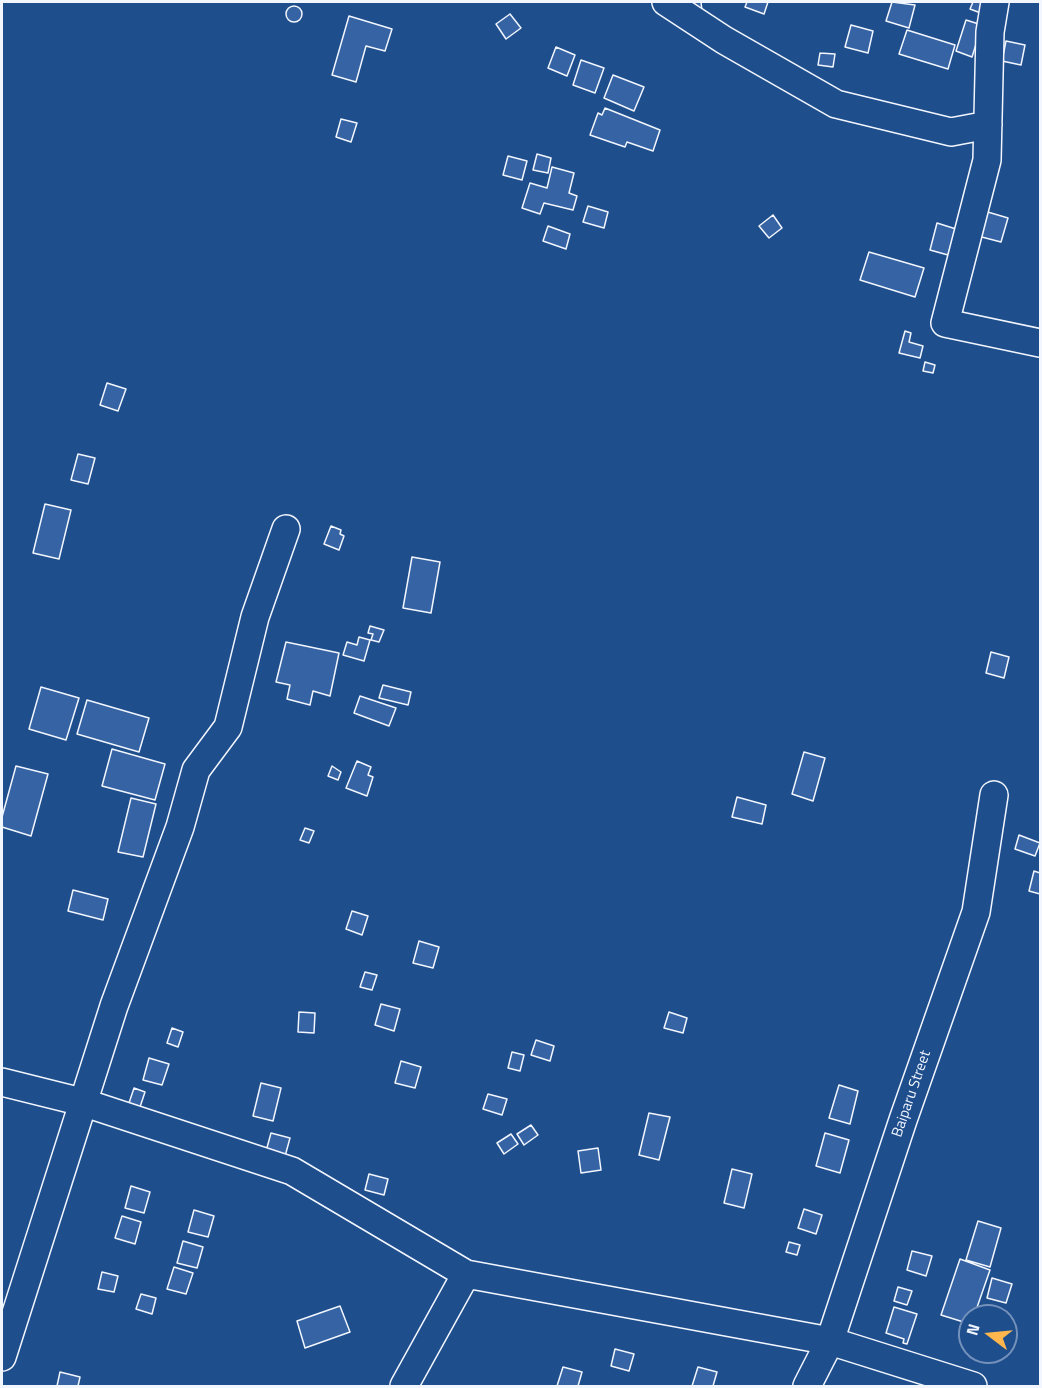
<!DOCTYPE html>
<html>
<head>
<meta charset="utf-8">
<style>
	body { margin:0 }
	#map { position:relative; width:1042px; height:1388px; overflow:hidden; background:#1f4e8c; font-family:"Titillium Web",sans-serif }
	canvas { display:block }
	.frame { position:absolute; inset:0; border:3px solid #f2f6ff; pointer-events:none }
	.north { position:absolute; left:958px; top:1304px; width:60px; height:60px; box-sizing:border-box; background:#1f4e8c; border:2px solid #7391ba; border-radius:50%; rotate:286deg; font-size:16px; font-weight:700; line-height:24px; text-align:center; color:#f2f6ff }
	.north::after { content:''; display:block; margin:auto; width:21px; height:27px; background:#ffb74d; clip-path:polygon(50% 0,100% 100%,50% 72%,0 100%) }
</style>
</head>
<body>
<div id="map">
<canvas width="1042" height="1388"></canvas>
<div class="frame"></div>
<div class="north">N</div>
</div>
<script>
const context = document.querySelector('canvas').getContext('2d');
context.lineJoin = 'round';
function fillPath(path, color) { context.fillStyle = color; context.fill(path, 'evenodd'); }
const toPath = rows => new Path2D(rows.map(r => 'M' + r).join(''));
function stroke(path, color, width, dash) { context.strokeStyle = color; context.lineWidth = width; context.lineCap = dash ? 'butt' : 'round'; context.setLineDash(dash || []); context.stroke(path); }
function drawText(font, color, halo, rows, align = 'center') {
  context.font = font + ' "Titillium Web",sans-serif'; context.lineWidth = 4.5; context.setLineDash([]); context.textBaseline = 'middle'; context.strokeStyle = halo; context.fillStyle = color; for (const [text, x, y, turn = 0] of rows) {
    context.save(); context.translate(x, y); context.rotate((+turn || 0) * Math.PI / 180); context.textAlign = isNaN(turn) ? turn : align; if (halo) context.strokeText(text, 0, 0); context.fillText(text, 0, 0); context.restore();
  }
}
const building = toPath([
	[682,2,701,2,702,11,682,2],
	[747,2,768,2,764,14,745,7,747,2],
	[892,2,915,5,909,28,886,21,892,2],
	[973,2,991,2,986,15,970,9,973,2],
	'286 14a8 8 0 1 1 16 0a8 8 0 1 1-16 0Z',
	[510,14,521,28,506,39,496,24,510,14],
	[349,16,392,29,385,51,366,46,356,82,332,75,349,16],
	[966,20,982,25,972,57,956,51,966,20],
	[851,25,873,31,868,53,845,47,851,25],
	[907,30,955,45,948,69,899,54,907,30],
	[1006,41,1025,45,1021,65,1002,61,1006,41],
	[556,47,575,55,567,76,548,68,556,47],
	[820,53,835,54,833,67,818,65,820,53],
	[581,60,604,68,595,93,573,85,581,60],
	[613,75,644,87,634,111,604,98,613,75],
	[605,108,660,130,653,151,627,142,625,147,590,135,598,113,602,115,605,108],
	[341,119,357,123,351,142,336,137,341,119],
	[537,154,551,158,548,173,533,170,537,154],
	[508,156,527,161,522,180,503,175,508,156],
	[552,167,574,173,569,193,577,196,573,210,544,203,540,214,522,208,530,183,547,188,552,167],
	[588,206,608,212,604,228,583,222,588,206],
	[981,210,1008,218,1001,242,974,235,981,210],
	[773,215,782,228,769,238,759,226,773,215],
	[937,223,956,229,948,255,930,250,937,223],
	[548,226,570,234,566,249,543,241,548,226],
	[869,252,924,268,915,297,860,280,869,252],
	[905,331,911,333,909,342,923,346,920,358,899,353,905,331],
	[925,362,935,365,933,373,923,371,925,362],
	[107,383,126,389,118,411,100,405,107,383],
	[78,454,95,458,88,484,71,480,78,454],
	[45,504,71,510,59,559,33,553,45,504],
	[331,526,341,530,340,534,344,536,339,550,324,544,331,526],
	[412,557,440,562,431,613,403,608,412,557],
	[370,626,384,630,379,642,371,640,373,634,368,633,370,626],
	[359,637,370,640,364,661,343,655,347,642,357,645,359,637],
	[286,642,339,653,330,696,313,691,310,705,287,699,290,685,276,682,286,642],
	[991,652,1009,657,1004,678,986,673,991,652],
	[383,685,411,692,408,705,379,698,383,685],
	[41,687,79,698,66,740,29,729,41,687],
	[360,696,396,708,389,726,354,713,360,696],
	[87,700,149,718,139,752,77,734,87,700],
	[112,749,165,764,155,800,102,786,112,749],
	[804,752,825,758,813,801,792,794,804,752],
	[357,761,371,767,368,775,373,777,367,796,346,788,357,761],
	[16,766,48,774,31,836,2,827,2,817,16,766],
	[332,766,341,772,338,780,328,776,332,766],
	[737,797,766,805,762,824,732,817,737,797],
	[131,798,156,804,143,857,118,852,131,798],
	[305,828,314,831,309,843,300,840,305,828],
	[1019,835,1040,843,1035,856,1015,849,1019,835],
	[1034,871,1040,873,1040,894,1029,891,1034,871],
	[73,890,108,899,103,920,68,911,73,890],
	[352,911,368,916,362,935,346,929,352,911],
	[419,941,439,947,433,968,413,963,419,941],
	[365,972,377,975,372,990,360,987,365,972],
	[381,1004,400,1009,394,1031,375,1025,381,1004],
	[299,1012,315,1013,314,1033,298,1032,299,1012],
	[669,1012,687,1018,683,1033,664,1028,669,1012],
	[172,1028,183,1032,178,1047,167,1043,172,1028],
	[536,1040,554,1046,550,1061,531,1055,536,1040],
	[512,1052,524,1055,520,1071,508,1068,512,1052],
	[149,1058,169,1064,162,1085,143,1080,149,1058],
	[401,1061,421,1067,415,1088,395,1083,401,1061],
	[261,1083,281,1088,273,1121,253,1116,261,1083],
	[839,1085,858,1091,850,1124,829,1118,839,1085],
	[134,1088,145,1092,140,1107,129,1103,134,1088],
	[488,1094,507,1099,502,1115,483,1109,488,1094],
	[649,1113,670,1117,659,1160,639,1155,649,1113],
	[531,1125,538,1135,524,1145,517,1134,531,1125],
	[271,1133,290,1138,284,1160,265,1155,271,1133],
	[825,1133,849,1140,840,1173,816,1166,825,1133],
	[511,1134,518,1144,504,1154,497,1143,511,1134],
	[598,1148,601,1170,581,1173,578,1151,598,1148],
	[732,1169,752,1174,744,1208,724,1203,732,1169],
	[369,1174,388,1179,384,1195,365,1190,369,1174],
	[131,1186,150,1192,144,1213,125,1208,131,1186],
	[804,1209,822,1215,816,1234,798,1228,804,1209],
	[194,1210,214,1216,208,1237,188,1232,194,1210],
	[122,1216,141,1222,135,1244,115,1238,122,1216],
	[978,1221,1001,1228,990,1267,966,1260,978,1221],
	[183,1241,203,1247,197,1268,177,1263,183,1241],
	[789,1242,800,1245,797,1255,786,1252,789,1242],
	[912,1251,932,1256,926,1276,907,1270,912,1251],
	[960,1259,990,1270,974,1316,970,1316,970,1324,941,1315,960,1259],
	[174,1267,193,1273,186,1294,167,1289,174,1267],
	[102,1272,118,1276,114,1292,98,1289,102,1272],
	[992,1278,1012,1284,1006,1303,987,1298,992,1278],
	[898,1287,912,1291,907,1305,894,1301,898,1287],
	[141,1294,156,1298,152,1314,136,1309,141,1294],
	[340,1306,350,1332,305,1348,297,1321,340,1306],
	[894,1307,917,1314,907,1344,903,1343,904,1339,886,1333,894,1307],
	[615,1349,634,1354,629,1371,611,1366,615,1349],
	[563,1367,582,1372,578,1386,557,1386,563,1367],
	[698,1367,717,1372,713,1386,692,1386,698,1367],
	[60,1372,80,1377,78,1386,57,1386,60,1372]
]);
const street = toPath([
	[666,2,724,40,836,104,951,132,988,125],
	[995,2,990,32,987,160,945,323,1040,343],
	[2,1082,82,1102,292,1171,466,1274,830,1341,973,1386],
	[2,1357,114,1006,180,827,196,770,228,727,255,617,286,529],
	[404,1386,466,1274],
	[807,1386,830,1341,903,1120,976,912,994,795]
]);
const streetNames = [
	["Baiparu Street",912,1094,-71]
];
fillPath(building, '#3563a3');
stroke(building, '#f2f6ff', 1.5);
stroke(street, '#f2f6ff', 30);
stroke(street, '#1f4e8c', 27);
drawText('15px', '#f2f6ff', '#1f4e8c', streetNames);
</script>
</body>
</html>
